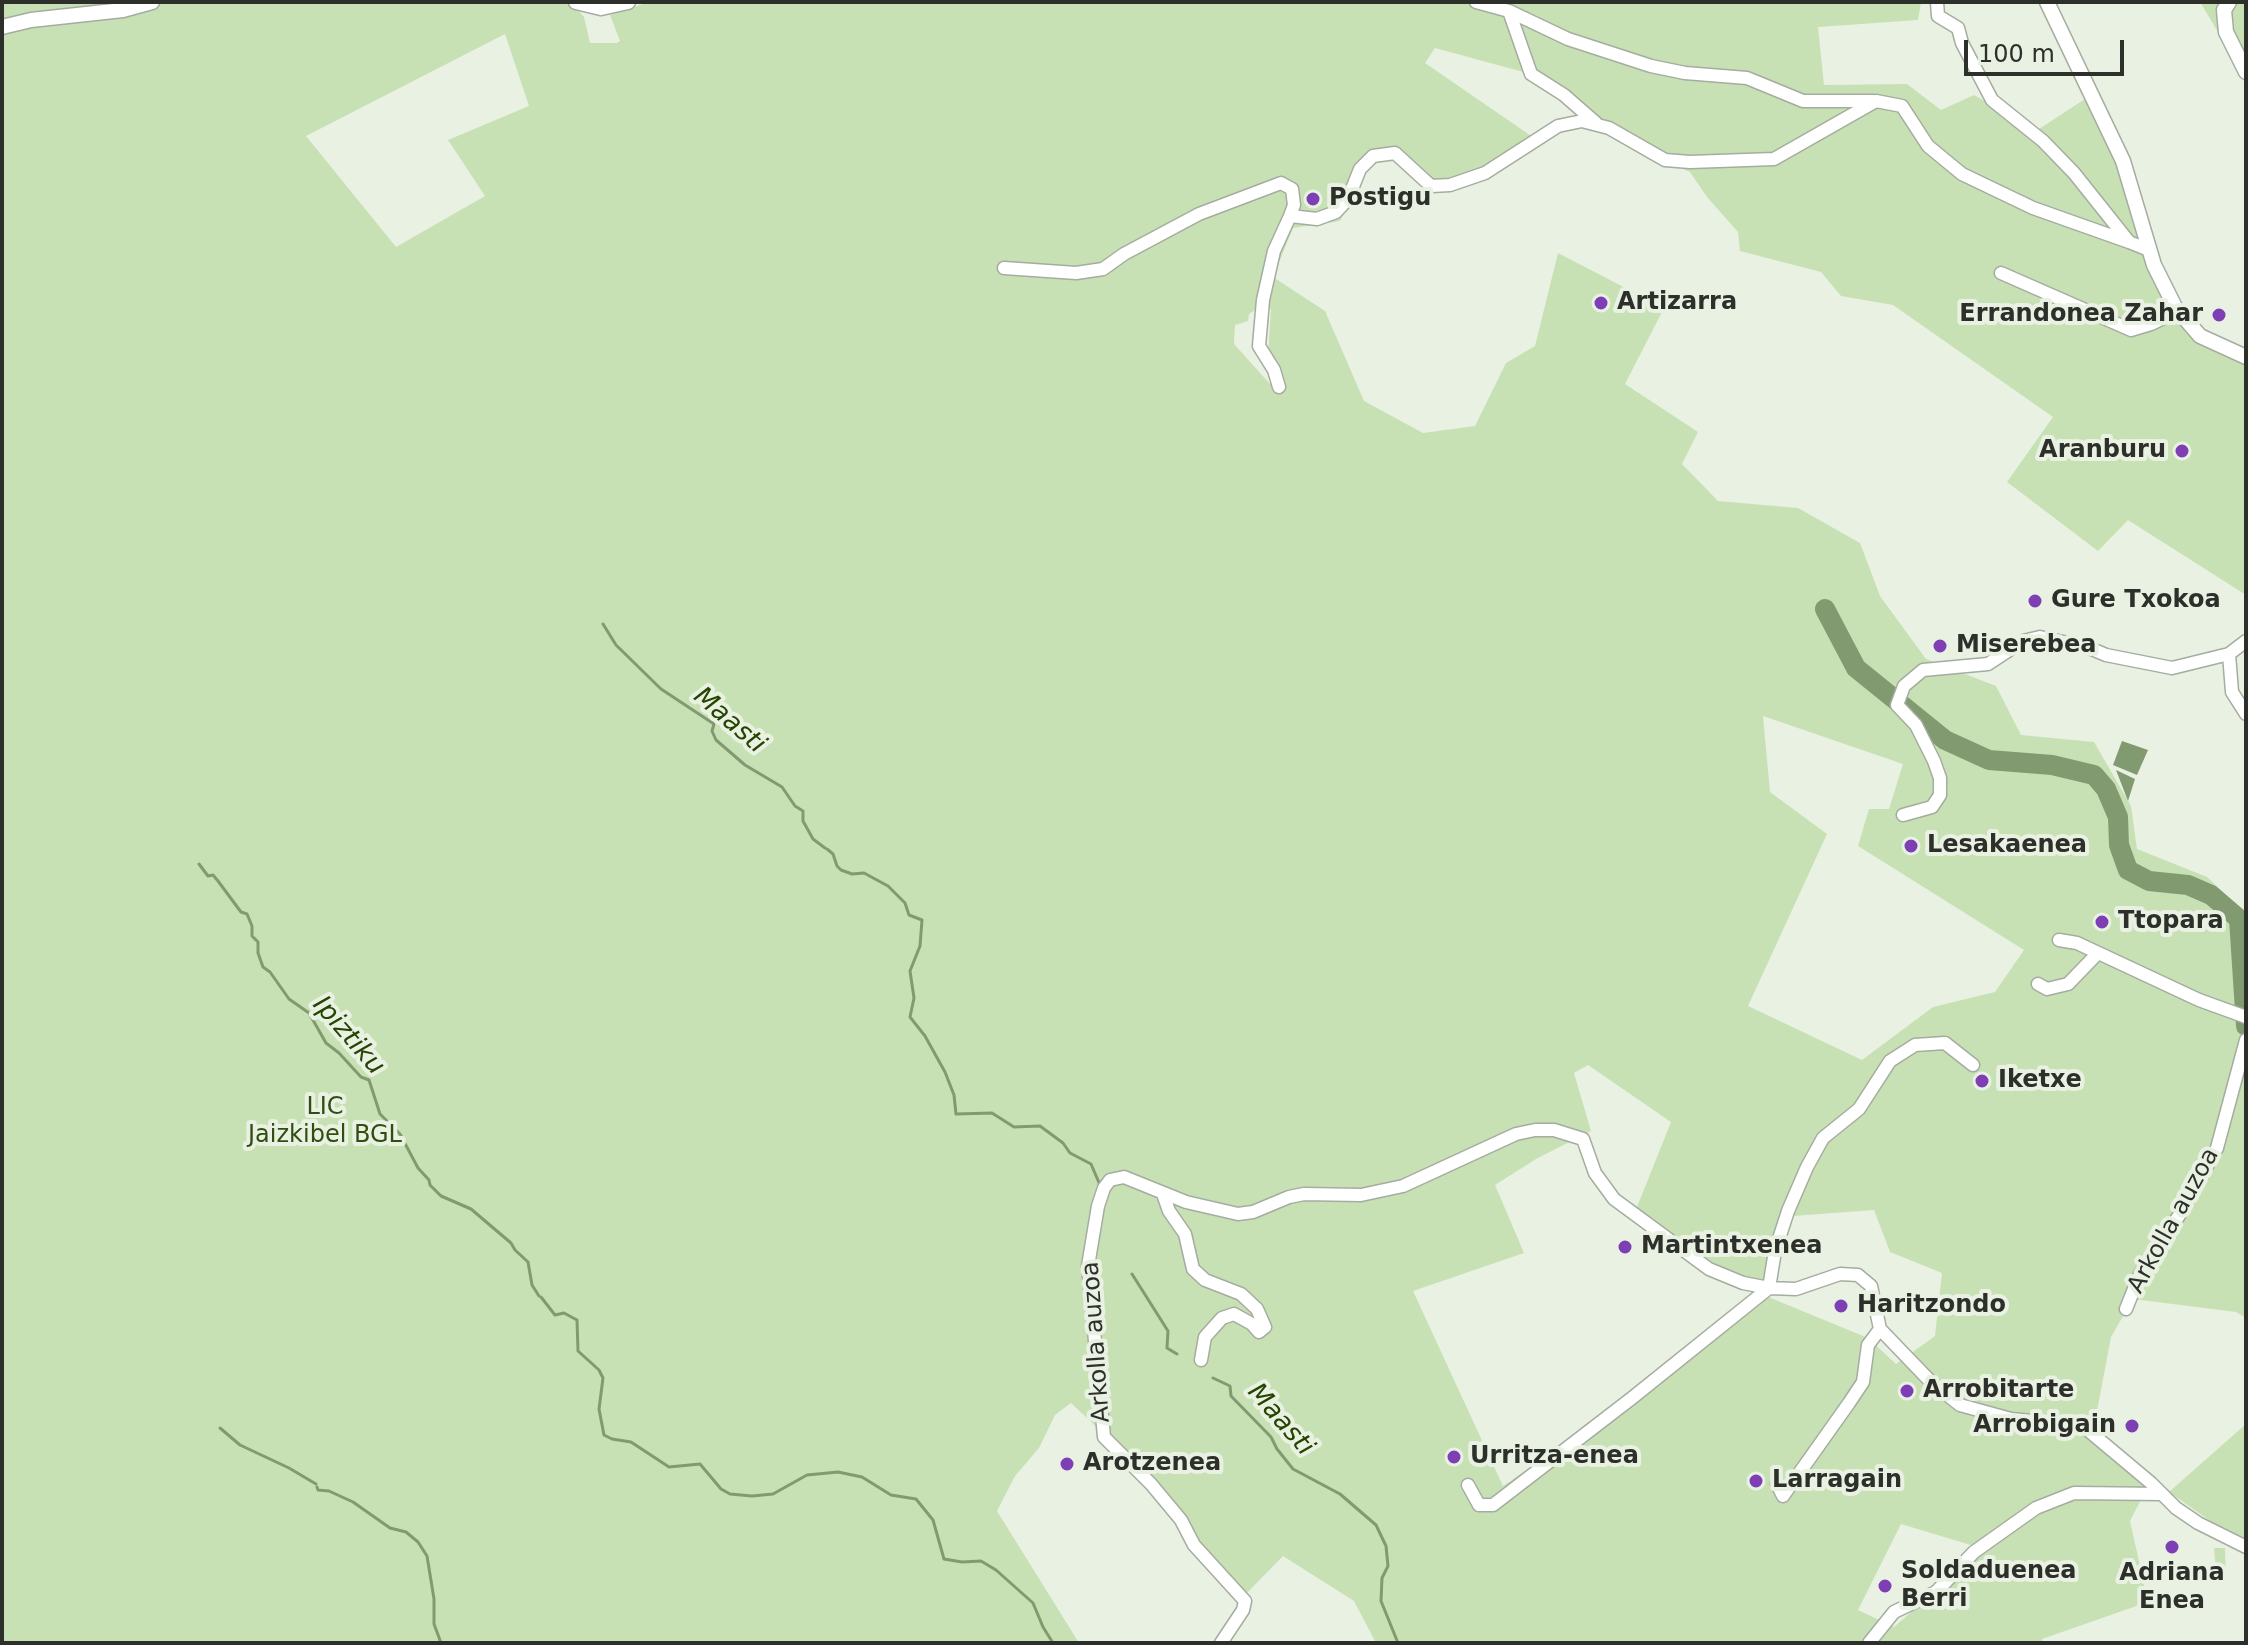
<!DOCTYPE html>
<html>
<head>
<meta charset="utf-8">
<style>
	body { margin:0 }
	#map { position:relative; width:2248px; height:1645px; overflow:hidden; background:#e9f1e3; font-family:"DejaVu Sans",sans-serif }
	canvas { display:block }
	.frame { position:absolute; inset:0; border:4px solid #2c2f2a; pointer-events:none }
	.scale { position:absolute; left:1964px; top:40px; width:160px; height:36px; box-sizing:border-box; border:4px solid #2c2f2a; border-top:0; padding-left:10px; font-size:24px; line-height:28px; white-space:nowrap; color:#2c2f2a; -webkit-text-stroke:6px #e9f1e3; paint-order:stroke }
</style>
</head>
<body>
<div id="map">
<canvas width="2248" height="1645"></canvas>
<div class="frame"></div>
<div class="scale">100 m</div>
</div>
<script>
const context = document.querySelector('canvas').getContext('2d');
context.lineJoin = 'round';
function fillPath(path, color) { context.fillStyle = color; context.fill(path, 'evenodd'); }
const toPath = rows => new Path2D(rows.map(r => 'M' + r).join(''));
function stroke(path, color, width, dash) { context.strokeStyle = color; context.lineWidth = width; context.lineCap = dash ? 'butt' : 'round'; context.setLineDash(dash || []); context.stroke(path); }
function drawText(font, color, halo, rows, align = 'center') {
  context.font = font + ' "DejaVu Sans",sans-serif'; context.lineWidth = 8; context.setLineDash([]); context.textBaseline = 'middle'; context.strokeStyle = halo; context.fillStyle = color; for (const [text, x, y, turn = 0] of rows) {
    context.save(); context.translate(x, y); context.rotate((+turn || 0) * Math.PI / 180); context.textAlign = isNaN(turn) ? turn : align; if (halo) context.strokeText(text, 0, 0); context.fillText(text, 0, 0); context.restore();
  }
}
const green = toPath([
	[2,2,571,2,584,17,590,43,617,43,620,41,610,15,649,2,1921,2,1918,20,1818,27,1824,85,1907,84,1941,110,1974,95,2036,131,2091,95,2183,323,2246,352,2246,595,2128,520,2098,551,2007,482,2053,417,1893,305,1841,296,1821,272,1740,251,1738,232,1707,197,1690,172,1636,149,1538,76,1435,48,1425,63,1537,140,1445,186,1389,151,1364,172,1340,221,1293,228,1273,277,1325,311,1364,401,1423,433,1475,426,1506,363,1535,346,1558,253,1664,308,1625,384,1698,432,1682,464,1718,501,1798,508,1860,543,1880,596,1926,659,1996,686,2021,735,2094,742,2131,806,2137,849,2207,877,2246,913,2246,1318,2236,1312,2133,1299,2111,1337,2093,1432,2149,1484,2130,1521,2148,1602,2042,1639,2042,1643,1376,1643,1354,1601,1283,1556,1243,1597,1200,1544,1170,1496,1071,1403,1055,1415,1039,1448,1015,1476,997,1511,1079,1643,2,1643],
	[505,34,529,106,448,140,485,196,396,247,306,136],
	[1259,307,1271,309,1268,354,1279,375,1270,384,1234,344,1235,325,1248,321,1249,314],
	[1763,716,1903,764,1889,809,1869,809,1858,846,2024,950,1995,992,1933,1007,1862,1060,1748,1006,1827,834,1770,792],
	[1588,1065,1671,1122,1635,1212,1761,1294,1607,1415,1503,1486,1413,1291,1524,1253,1495,1185,1536,1159,1591,1131,1574,1073],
	[1874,1210,1890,1252,1942,1273,1935,1336,1896,1364,1868,1338,1761,1294,1779,1217],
	[1901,1524,1984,1549,1894,1627,1858,1610],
	[2200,2,2246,2,2246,79],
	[2246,1424,2246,1546,2169,1492],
	[2214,1548,2225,1548,2226,1580,2217,1582]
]);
const water = toPath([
	[2122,741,2148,750,2137,775,2113,765],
	[2116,770,2135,779,2128,801]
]);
const stream = toPath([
	[603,624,616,645,661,689,714,724,712,731,716,740,745,765,782,787,795,806,803,811,803,821,813,839,825,848],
	[827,849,833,854,837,866,841,870,852,874,864,873,888,886,905,903,909,915,922,920,920,946,910,971,914,998,910,1017,925,1036,945,1072,954,1095,956,1114,992,1113,1014,1127,1040,1126,1063,1143,1070,1153,1091,1164,1100,1185],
	[199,864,208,876,213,875,218,881,241,912,247,914,252,926,252,936,258,942,258,953,263,967,270,972,289,999,309,1013,326,1043,339,1053,361,1077,369,1080,380,1114,400,1134,418,1168,429,1180,430,1185,441,1196,471,1209,511,1243,515,1250,528,1262,532,1285,539,1296],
	[1132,1274,1168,1331,1167,1348,1177,1354],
	[541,1297,555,1315,564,1313,577,1320,578,1351,599,1370,603,1378,599,1409,604,1435,612,1439,631,1442,669,1467,700,1464,721,1489,730,1494,752,1496,773,1494,807,1475,838,1472,862,1477,891,1495,916,1499,933,1520,944,1559,962,1562,981,1561,996,1570,1033,1603,1043,1627,1053,1643],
	[1213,1378,1230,1386,1231,1396,1271,1437,1277,1449,1293,1469,1340,1494,1376,1525,1386,1546,1388,1566,1382,1578,1381,1601,1398,1643],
	[220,1428,240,1445,289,1468,316,1484],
	[317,1487,318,1490,329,1491,353,1502,390,1528,406,1532,418,1542,427,1556,434,1599,434,1624,441,1643]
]);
const river = toPath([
	[1825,609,1856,668,1945,740,1989,760,2052,765,2094,775,2106,789,2118,817,2119,845,2128,870,2149,881,2188,885,2211,895,2239,919,2246,1026]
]);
const minor = toPath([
	[1476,2,1509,11,1568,39,1651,66,1685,73,1747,78,1803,101,1873,101],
	[1937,2,1938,16,1958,28,1962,43,1992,100,2043,141,2074,173,2129,242,2149,250],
	[1509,11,1531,74,1564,95,1596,123],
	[1004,268,1076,273,1103,269,1124,254,1199,214,1281,183,1292,189,1294,205,1290,216],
	[2001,273,2131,330,2151,324,2178,311],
	[1279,387,1274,370,1259,346,1263,300,1274,251,1290,216,1317,219,1336,212,1348,199,1360,169,1373,156,1395,153,1431,186,1450,185,1485,173,1558,126,1582,121,1609,128,1665,160,1690,162,1774,159,1876,101,1902,106,1928,146,1962,174,2033,208,2129,242],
	[2246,641,2229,654,2232,692,2246,714],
	[1903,815,1932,807,1940,795,1940,778,1934,761,1916,725,1897,705,1904,686,1923,670,1988,664,2023,641,2040,637,2087,647,2106,655,2172,668,2229,654],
	[2059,940,2077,943,2199,1000,2246,1017],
	[2038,984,2047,989,2068,984,2098,953],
	[1163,1194,1169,1211,1185,1234,1193,1269,1205,1280,1241,1294,1257,1309,1265,1327,1259,1332,1252,1324,1234,1314,1222,1318,1205,1337,1201,1360],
	[2126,1309,2140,1274,2180,1214,2217,1148,2246,1040],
	[1777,1484,1783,1496,1849,1403,1863,1382,1868,1345,1880,1329],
	[1468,1485,1479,1505,1493,1505,1632,1398,1769,1288,1775,1251,1788,1211,1807,1167,1823,1138,1859,1109,1890,1061,1915,1045,1945,1043,1973,1065],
	[1221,1643,1243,1610,1245,1601,1194,1545,1181,1520,1151,1484,1104,1437,1088,1266,1098,1206,1104,1188,1110,1180,1124,1177,1186,1202,1238,1214,1253,1212,1289,1197,1304,1194,1361,1195,1403,1186,1516,1134,1535,1130,1554,1130,1583,1139,1595,1173,1614,1199,1709,1269,1743,1283,1769,1288,1796,1289,1840,1274,1858,1275,1871,1286,1880,1329,1930,1381,1960,1405,2011,1419,2083,1426,2151,1483,2176,1508,2198,1523,2246,1547],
	[1869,1643,1894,1612,1936,1592,1974,1552,2036,1508,2074,1493,2162,1494]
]);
const tertiary = toPath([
	[576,2,601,8,628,2],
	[2047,2,2123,161,2154,265,2175,307,2200,336,2246,357],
	[2229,2,2224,10,2226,32,2246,72],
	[2,27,31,20,123,10,152,2]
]);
const markers = [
	[1313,199,8,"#7e3fb4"],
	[1601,303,8,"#7e3fb4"],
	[2219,315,8,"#7e3fb4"],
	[2182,451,8,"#7e3fb4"],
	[2035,601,8,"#7e3fb4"],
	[1940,646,8,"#7e3fb4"],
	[1911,846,8,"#7e3fb4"],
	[2102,922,8,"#7e3fb4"],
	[1982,1081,8,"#7e3fb4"],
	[1625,1247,8,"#7e3fb4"],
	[1841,1306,8,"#7e3fb4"],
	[1907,1391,8,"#7e3fb4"],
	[2132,1426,8,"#7e3fb4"],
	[1454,1457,8,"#7e3fb4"],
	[1067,1464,8,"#7e3fb4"],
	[1756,1481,8,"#7e3fb4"],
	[2172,1547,8,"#7e3fb4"],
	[1885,1586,8,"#7e3fb4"]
];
const poiNames = [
	["Postigu",1329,199],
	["Artizarra",1617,303],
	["Errandonea Zahar",2203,315,"right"],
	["Aranburu",2166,451,"right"],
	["Gure Txokoa",2051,601],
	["Miserebea",1956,646],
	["Lesakaenea",1927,846],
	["Ttopara",2118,922],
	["Iketxe",1998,1081],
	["Martintxenea",1641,1247],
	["Haritzondo",1857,1306],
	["Arrobitarte",1923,1391],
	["Arrobigain",2116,1426,"right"],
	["Urritza-enea",1470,1457],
	["Arotzenea",1083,1464],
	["Larragain",1772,1481],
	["Soldaduenea",1901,1572],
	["Berri",1901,1600],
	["Adriana",2172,1574,"center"],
	["Enea",2172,1602,"center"]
];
const parkNames = [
	["LIC",325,1108],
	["Jaizkibel BGL",325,1136]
];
const streetNames = [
	["Arkolla auzoa",2174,1221,-61],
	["Arkolla auzoa",1097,1342,-94]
];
const waterNames = [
	["Maasti",729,721,41],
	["Ipiztiku",348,1036,49],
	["Maasti",1280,1420,49]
];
fillPath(green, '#c7e1b5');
fillPath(water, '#829a6f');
stroke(stream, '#829a6f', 3);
stroke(river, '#829a6f', 20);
stroke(minor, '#a5aca0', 15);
stroke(tertiary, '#a5aca0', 17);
stroke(minor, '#fff', 12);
stroke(tertiary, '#fff', 14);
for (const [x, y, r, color] of markers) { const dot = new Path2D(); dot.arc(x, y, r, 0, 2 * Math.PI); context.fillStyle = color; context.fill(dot); stroke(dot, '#e9f1e3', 3); }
drawText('bold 24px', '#2c2f2a', '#e9f1e3', poiNames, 'left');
drawText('24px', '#304f0f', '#e9f1e3', parkNames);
drawText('24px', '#2c2f2a', '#e9f1e3', streetNames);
drawText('italic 26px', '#254400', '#e9f1e3', waterNames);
</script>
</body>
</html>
